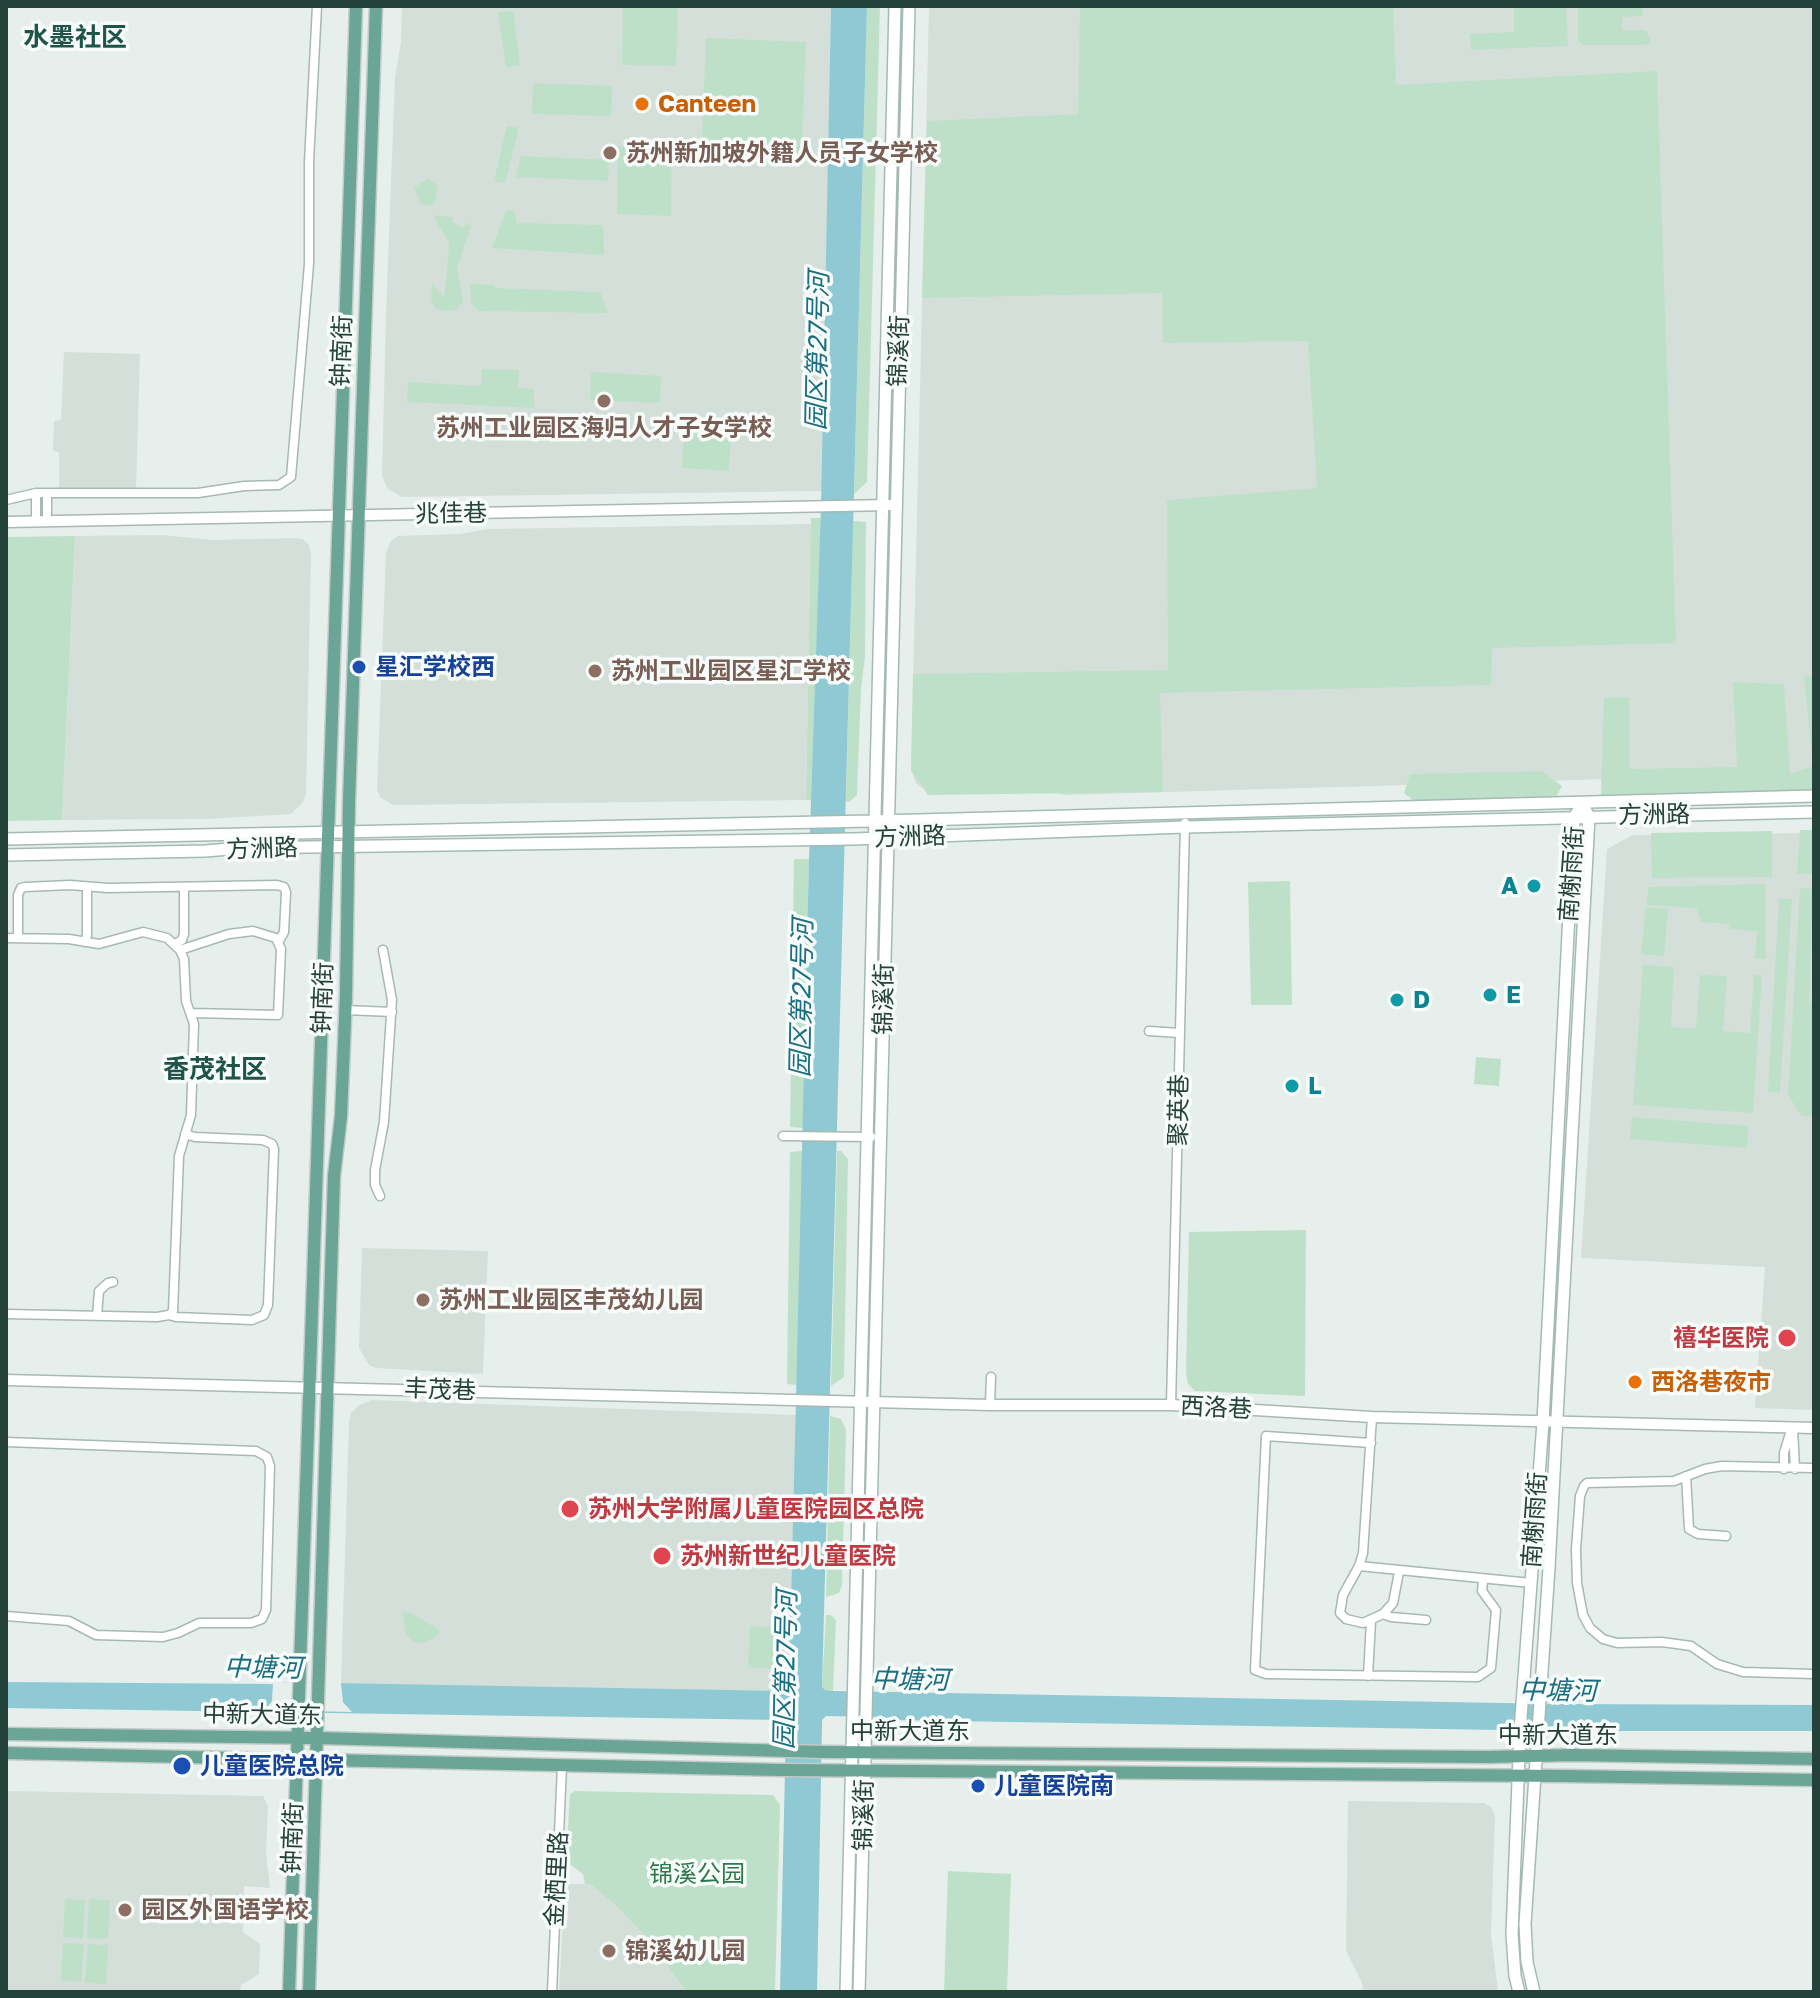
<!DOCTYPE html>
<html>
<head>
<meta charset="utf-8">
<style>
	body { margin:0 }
	#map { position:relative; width:1820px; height:1998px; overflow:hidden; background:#e6efeb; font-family:"Golos Text",sans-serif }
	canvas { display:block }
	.frame { position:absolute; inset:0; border:8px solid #24423a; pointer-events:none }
</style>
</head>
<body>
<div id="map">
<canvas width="1820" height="1998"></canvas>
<div class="frame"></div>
</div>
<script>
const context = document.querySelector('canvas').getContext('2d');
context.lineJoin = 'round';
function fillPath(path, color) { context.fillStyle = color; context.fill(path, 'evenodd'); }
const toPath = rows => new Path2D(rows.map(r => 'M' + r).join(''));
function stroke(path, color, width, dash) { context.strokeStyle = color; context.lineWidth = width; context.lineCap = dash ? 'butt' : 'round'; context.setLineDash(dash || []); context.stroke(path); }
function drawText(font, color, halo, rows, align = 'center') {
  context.font = font + ' "Golos Text","Noto Sans SC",sans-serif'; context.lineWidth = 7; context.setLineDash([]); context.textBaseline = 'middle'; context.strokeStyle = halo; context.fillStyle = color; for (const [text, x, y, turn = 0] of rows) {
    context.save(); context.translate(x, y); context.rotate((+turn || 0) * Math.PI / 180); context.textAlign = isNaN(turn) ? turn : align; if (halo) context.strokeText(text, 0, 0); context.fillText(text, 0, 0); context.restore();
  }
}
const built = toPath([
	[402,6,831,6,822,491,402,497,388,489,382,476,386,315,395,77,401,42],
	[929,6,1814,6,1814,773,1066,795,1035,790,928,790,922,788,916,783,911,770],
	[64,352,140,354,136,489,59,489,59,452,53,451,54,421,61,420],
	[811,524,806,800,393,805,380,797,377,789,386,552,391,541,398,536,460,534,488,529],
	[163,535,213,540,295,538,303,539,309,545,311,554,306,794,303,802,291,814,205,819,62,820,75,536],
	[1814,833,1814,1410,1755,1408,1765,1267,1581,1258,1607,849,1633,835],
	[362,1248,488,1251,483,1374,376,1368,369,1365,359,1348],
	[372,1400,796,1415,791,1682,788,1688,785,1691,341,1685,349,1422,351,1413,360,1405],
	[6,1791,263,1796,268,1807,266,1853,270,1888,244,1886,243,1932,260,1944,259,1974,241,1985,240,1992,6,1992],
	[1348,1801,1484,1803,1492,1808,1495,1816,1491,1933,1498,1992,1363,1992,1362,1983,1346,1951],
	[565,1884,590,1884,617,1907,642,1933,687,1992,559,1992]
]);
const green = toPath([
	[623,6,678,6,676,66,622,65],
	[867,6,880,6,867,482,854,494],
	[1080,6,1393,6,1396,85,1657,71,1676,643,1492,648,1491,685,1160,693,1163,792,928,795,911,770,913,674,1168,670,1167,500,1317,488,1308,341,1163,343,1162,293,922,298,927,121,1078,114],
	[1514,6,1566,6,1568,46,1471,50,1470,34,1514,32],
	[1578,6,1643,6,1643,16,1622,17,1622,30,1646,30,1651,43,1645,45,1583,45,1578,41],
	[513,11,520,65,506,67,498,12],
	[706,38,806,42,801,165,701,161],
	[533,83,612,86,611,116,532,114],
	[507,126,519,128,505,183,494,181],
	[618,146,672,147,671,216,617,214],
	[521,156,609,160,608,181,516,177],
	[429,179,437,185,436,200,430,206,421,204,414,187],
	[506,211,515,211,516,223,603,225,604,255,492,248],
	[438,215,453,218,452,222,464,228,467,222,471,226,457,268,463,301,457,309,446,311,436,309,431,300,432,283,444,298,447,272,449,242,436,221,435,217],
	[470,284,495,285,495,288,600,292,608,313,478,311,471,303],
	[482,369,519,370,518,388,534,389,534,408,407,402,408,382,481,386],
	[591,372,661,376,660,403,590,400],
	[684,433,731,436,729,471,682,468],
	[811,518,821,518,811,800,806,800],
	[853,521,866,522,865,657,861,689,857,795,849,802,846,801],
	[75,536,62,820,6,821,6,537],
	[1814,674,1814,792,1601,795,1604,698,1629,697,1630,769,1737,767,1733,682,1784,684,1790,774,1813,766,1804,677],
	[1542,771,1562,786,1555,799,1415,802,1404,793,1410,774],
	[1800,830,1814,830,1814,874,1797,874],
	[1772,831,1772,877,1652,878,1651,833],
	[794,859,809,859,803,1128,790,1127],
	[1290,881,1292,1005,1251,1005,1248,882],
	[1765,884,1766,959,1755,959,1757,931,1729,929,1729,924,1701,922,1696,908,1646,905,1649,887],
	[1800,888,1813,889,1809,1001,1814,1002,1814,1117,1802,1116,1788,1095],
	[1779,899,1792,899,1780,1093,1768,1092],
	[1646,907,1668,909,1664,956,1641,954],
	[1643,965,1674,967,1671,1027,1696,1028,1700,975,1727,976,1723,1031,1750,1033,1754,975,1762,975,1753,1113,1633,1105],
	[1476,1057,1501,1059,1499,1086,1474,1084],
	[1632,1117,1748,1126,1747,1148,1630,1139],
	[803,1151,797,1385,787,1384,790,1152],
	[837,1151,841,1151,848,1159,844,1377,831,1386],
	[1306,1230,1305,1396,1195,1391,1188,1384,1186,1372,1189,1232],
	[830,1416,841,1419,846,1430,842,1586,839,1593,826,1597],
	[403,1612,411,1613,439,1630,439,1633,432,1639,422,1643,414,1642,406,1635],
	[826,1615,831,1615,836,1620,833,1691,825,1690,822,1687],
	[750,1626,775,1627,773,1669,748,1667],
	[575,1791,773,1795,780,1805,775,1992,687,1992,642,1933,617,1907,590,1884,585,1884,583,1874,571,1865,566,1865,570,1794],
	[948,1871,1011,1874,1007,1992,944,1992],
	[65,1899,85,1900,83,1938,63,1937],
	[89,1899,110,1900,108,1939,87,1938],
	[63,1943,84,1944,81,1982,61,1981],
	[88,1944,108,1945,106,1984,85,1983]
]);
const water = toPath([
	[831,6,867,6,822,1687,825,1690,833,1691,1558,1704,1814,1705,1814,1731,1562,1731,889,1720,885,1717,826,1716,822,1720,822,1725,817,1992,780,1992,786,1725,782,1720,6,1708,6,1682,272,1684,277,1682,784,1691,789,1687,809,859,821,506]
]);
const pier = toPath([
	[273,1682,341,1683,343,1702,352,1712,265,1710,272,1701]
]);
const minor = toPath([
	[36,493,36,522],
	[47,493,47,521],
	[6,500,36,493,198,493,244,486,279,485,291,477,309,264,309,162,317,6],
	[6,938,69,939,99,944,143,932,167,938,180,950,184,959,186,1001,194,1024,191,1115,179,1156,173,1311,169,1315,157,1317,6,1314],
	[18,938,18,895,21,888,25,887,70,885,108,888,277,885,284,887,286,892,284,932,279,941],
	[85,942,87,935,87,887],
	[175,944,182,940,184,934,184,887],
	[180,950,229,934,253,931,276,938,281,949,278,1015,192,1013],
	[345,1010,392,1012],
	[1149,1031,1180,1033],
	[783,1136,871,1137],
	[380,1196,375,1185,375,1170,384,1122,392,1000,383,950],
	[169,1315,176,1317,252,1320,264,1315,268,1305,274,1149,272,1144,263,1140,195,1137,185,1134],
	[97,1316,99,1291,108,1283,113,1282],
	[990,1405,991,1377],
	[1171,1405,1185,823],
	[1372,1417,1363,1553,1359,1566,1343,1595,1340,1613,1346,1619,1363,1623,1383,1614,1393,1603,1399,1572],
	[1793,1428,1795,1469],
	[6,1442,256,1451,267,1457,270,1466,266,1610,262,1619,251,1623,199,1623,178,1633,163,1637,96,1635,69,1621,6,1616],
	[1371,1443,1266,1436,1255,1670,1266,1674,1478,1677,1491,1668,1496,1610,1482,1591,1483,1580],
	[1814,1468,1722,1466,1705,1469,1674,1481,1587,1483,1584,1486,1580,1496,1576,1549,1577,1583,1583,1615,1590,1628,1603,1639,1617,1643,1662,1642,1691,1646,1717,1664,1743,1672,1814,1674],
	[1784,1469,1784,1453,1792,1427],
	[1686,1476,1689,1529,1698,1534,1726,1536],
	[1359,1566,1531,1583],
	[1383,1614,1391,1617,1426,1620],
	[1368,1676,1371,1621],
	[552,1992,562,1766]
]);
const tertiary = toPath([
	[6,522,890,505],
	[6,1380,990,1405,1171,1405,1372,1417,1814,1428]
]);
const secondary = toPath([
	[6,839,918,820,1814,796],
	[6,855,205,851,242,848,853,839,1185,827,1814,812],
	[846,1992,895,6],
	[859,1992,909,6],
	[1519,1992,1515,1976,1512,1934,1520,1731,1543,1422,1574,817,1578,811],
	[1534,1992,1527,1962,1525,1924,1549,1568,1589,817,1586,811]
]);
const primary = toPath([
	[6,1734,318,1738,825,1752,1488,1757,1572,1755,1814,1759],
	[6,1753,781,1770,1564,1776,1814,1780],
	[289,1992,356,6],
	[309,1992,334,1176,341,1116,346,995,349,802,376,6]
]);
const markers = [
	[642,104,8,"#e8710a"],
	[610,153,8,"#8d6e63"],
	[604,401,8,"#8d6e63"],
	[359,667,8,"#1a4fb4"],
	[595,671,8,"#8d6e63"],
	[1534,886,8,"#0f9aa8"],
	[1490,995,8,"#0f9aa8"],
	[1397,1000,8,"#0f9aa8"],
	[1292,1086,8,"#0f9aa8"],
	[423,1300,8,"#8d6e63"],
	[1787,1338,10,"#e0444e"],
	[1635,1382,8,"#e8710a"],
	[570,1509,10,"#e0444e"],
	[662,1556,10,"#e0444e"],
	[182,1766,10,"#1a4fb4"],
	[978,1786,8,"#1a4fb4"],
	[125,1910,8,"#8d6e63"],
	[609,1951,8,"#8d6e63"]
];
const foodNames = [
	["Canteen",658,104],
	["西洛巷夜市",1651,1382]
];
const educationNames = [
	["苏州新加坡外籍人员子女学校",626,153],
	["苏州工业园区海归人才子女学校",604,428,"center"],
	["苏州工业园区星汇学校",611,671],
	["苏州工业园区丰茂幼儿园",439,1300],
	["园区外国语学校",141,1910],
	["锦溪幼儿园",625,1951]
];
const streetNames = [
	["钟南街",342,351,-88],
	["锦溪街",899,351,-88],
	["兆佳巷",451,514,-1],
	["方洲路",1654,815,-1],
	["方洲路",910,837,-2],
	["方洲路",262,849,-2],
	["南榭雨街",1572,874,-86],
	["钟南街",323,998,-88],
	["锦溪街",884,999,-89],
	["聚英巷",1179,1110,-89],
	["丰茂巷",440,1390,2],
	["西洛巷",1216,1408,3],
	["南榭雨街",1535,1520,-86],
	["中新大道东",262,1715,1],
	["中新大道东",910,1731],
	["中新大道东",1558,1735],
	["锦溪街",864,1815,-89],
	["钟南街",293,1838,-88],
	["金栖里路",557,1879,-87]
];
const transitNames = [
	["星汇学校西",375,667],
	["儿童医院总院",200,1766],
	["儿童医院南",994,1786]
];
const cultureNames = [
	["A",1518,886,"right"],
	["E",1506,995],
	["D",1413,1000],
	["L",1308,1086]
];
const healthNames = [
	["禧华医院",1769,1338,"right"],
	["苏州大学附属儿童医院园区总院",588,1509],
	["苏州新世纪儿童医院",680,1556]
];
const parkNames = [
	["锦溪公园",697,1874]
];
const neighbourhoodNames = [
	["水墨社区",75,38],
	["香茂社区",215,1070]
];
const waterNames = [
	["园区第27号河",818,351,-89],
	["园区第27号河",802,998,-89],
	["中塘河",263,1668,1],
	["园区第27号河",786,1670,-89],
	["中塘河",910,1680,1],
	["中塘河",1558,1691,1]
];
fillPath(built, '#d4dfda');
fillPath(green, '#bfe0c8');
fillPath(water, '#8ec9d4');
fillPath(pier, '#e6efeb');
stroke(minor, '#a8b8b2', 11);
stroke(tertiary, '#a8b8b2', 13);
stroke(secondary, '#a4bbb3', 14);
stroke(primary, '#c2cac8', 15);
stroke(minor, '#fff', 8);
stroke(tertiary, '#fff', 10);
stroke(secondary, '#fff', 11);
stroke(primary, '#6aa596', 12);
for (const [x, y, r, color] of markers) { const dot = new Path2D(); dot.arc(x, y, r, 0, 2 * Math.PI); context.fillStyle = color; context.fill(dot); stroke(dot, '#f7fbf9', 3); }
drawText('bold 24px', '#c56008', '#f7fbf9', foodNames, 'left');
drawText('bold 24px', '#785e54', '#f7fbf9', educationNames, 'left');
drawText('24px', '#24423a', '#f7fbf9', streetNames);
drawText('bold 24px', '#164399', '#f7fbf9', transitNames, 'left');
drawText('bold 24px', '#0d838f', '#f7fbf9', cultureNames, 'left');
drawText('bold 24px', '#be3a42', '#f7fbf9', healthNames, 'left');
drawText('24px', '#2d7a4b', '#f7fbf9', parkNames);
drawText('bold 26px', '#1f5548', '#f7fbf9', neighbourhoodNames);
drawText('italic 26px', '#1c6f80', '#f7fbf9', waterNames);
</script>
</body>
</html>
